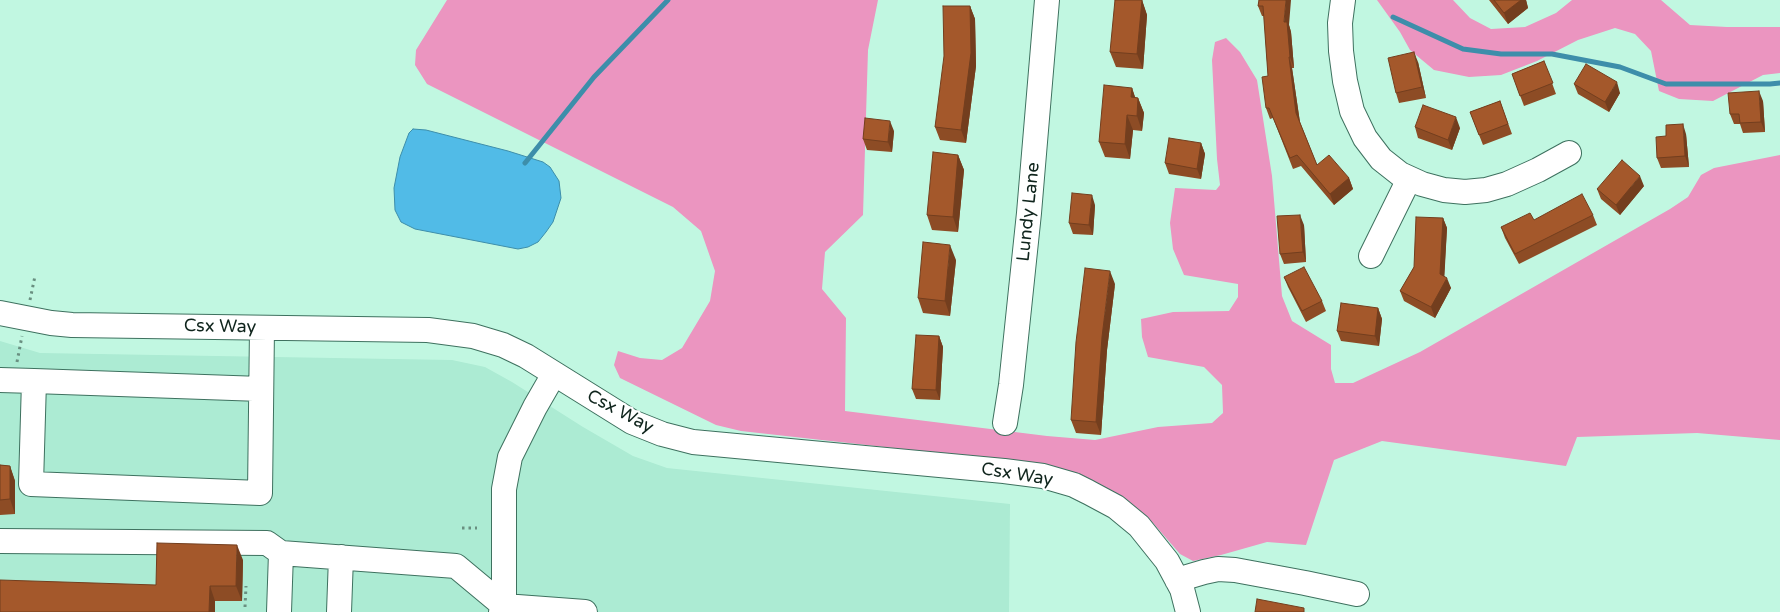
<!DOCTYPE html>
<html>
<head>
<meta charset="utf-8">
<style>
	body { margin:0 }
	canvas { display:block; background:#c1f7e1 }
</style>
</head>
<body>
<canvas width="1780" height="612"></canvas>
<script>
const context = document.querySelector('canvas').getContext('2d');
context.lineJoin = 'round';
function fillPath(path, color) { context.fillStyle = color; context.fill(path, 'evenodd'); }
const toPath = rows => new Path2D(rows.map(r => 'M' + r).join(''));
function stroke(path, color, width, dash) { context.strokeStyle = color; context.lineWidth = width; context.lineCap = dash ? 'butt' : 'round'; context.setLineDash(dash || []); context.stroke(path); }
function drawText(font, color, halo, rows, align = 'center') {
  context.font = font + ' "Varela Round",sans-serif'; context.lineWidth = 4.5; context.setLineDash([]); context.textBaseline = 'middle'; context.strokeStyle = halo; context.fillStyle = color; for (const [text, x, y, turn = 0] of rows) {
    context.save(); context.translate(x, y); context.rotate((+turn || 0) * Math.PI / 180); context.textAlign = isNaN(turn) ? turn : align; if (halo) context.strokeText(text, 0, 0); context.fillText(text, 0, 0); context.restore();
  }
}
const built = toPath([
	[0,341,40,353,452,360,485,367,512,382,583,427,633,456,667,468,1010,504,1009,612,0,612]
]);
const forest = toPath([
	[447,0,878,0,868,50,863,215,825,252,822,289,846,318,845,411,1047,436,1095,440,1158,427,1212,423,1223,413,1222,385,1204,367,1148,357,1142,337,1141,319,1173,312,1229,311,1238,297,1238,284,1184,275,1173,249,1170,223,1175,188,1216,190,1220,185,1217,159,1212,60,1215,42,1226,38,1240,52,1257,80,1272,176,1282,296,1292,321,1331,345,1331,369,1335,383,1353,383,1420,352,1670,209,1688,197,1701,175,1714,168,1780,155,1780,440,1697,433,1577,437,1566,466,1382,441,1334,460,1306,545,1267,542,1221,555,1193,561,1180,554,1153,523,1120,496,992,459,741,431,716,425,620,378,614,365,618,351,640,358,662,360,682,348,710,301,715,271,701,231,673,207,427,84,415,65,416,50],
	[1377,0,1453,0,1470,18,1491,29,1525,27,1556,13,1572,0,1661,0,1690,25,1727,27,1780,27,1780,73,1763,75,1713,101,1679,99,1659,91,1651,51,1635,34,1615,28,1578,40,1537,61,1501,75,1469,77,1434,70,1410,50,1400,32]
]);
const water = toPath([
	[413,129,426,130,508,151,543,162,550,167,559,181,561,198,553,222,546,232,538,242,528,247,518,249,415,229,401,222,395,210,394,188,400,157,409,133,413,129]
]);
const stream = toPath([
	[1393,17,1463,49,1501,54,1552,54,1620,67,1666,84,1770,84,1780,83],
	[525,163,594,77,668,0]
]);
const path = toPath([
	[30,300,35,276],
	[17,362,22,336],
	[462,528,477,528],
	[245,607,246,586]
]);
const minor = toPath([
	[1343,0,1340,23,1341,51,1345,81,1352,111,1365,138,1381,159,1400,174,1422,184,1444,190,1465,192,1486,190,1507,184,1538,170,1569,153],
	[1371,256,1409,179],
	[0,313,51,323,72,325,428,330,473,336,503,345,526,356,632,422,662,434,693,442,1004,471,1043,476,1074,485,1088,492,1116,507,1139,526,1167,561,1182,589,1188,612],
	[0,380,34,381,31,484,260,493,262,328],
	[34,381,261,389],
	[1005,423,1011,385,1029,213,1047,0],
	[0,541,267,543,281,553],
	[1177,580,1204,572,1218,569,1235,570,1305,583,1357,594],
	[279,612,281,553,456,566,504,606,585,612],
	[339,612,341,557],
	[501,612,504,606,504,489,510,457,535,407,554,374]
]);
const wall = toPath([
	[1142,0,1147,15,1143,69,1116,67,1110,52],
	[1259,0,1289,25,1291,32,1294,68,1292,68,1300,122,1317,165,1349,178,1353,189,1334,205,1301,166,1293,169,1273,118,1270,119,1266,108,1268,76,1264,16,1262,16,1258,6],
	[1489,0,1526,0,1528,8,1508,24],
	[970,6,975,19,976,66,966,143,940,140,935,127],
	[1544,61,1556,94,1524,106,1512,74],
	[1418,62,1426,98,1399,103,1396,93],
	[1574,84,1620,93,1609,112,1578,94],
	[1132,88,1135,97,1138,98,1144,113,1142,131,1133,130,1130,159,1105,157,1099,142],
	[1500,101,1512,134,1483,145,1470,112],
	[1763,101,1765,132,1743,133,1740,124,1734,124,1730,114],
	[1415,127,1460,128,1452,150,1418,138],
	[894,131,892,152,867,150,863,139],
	[1686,134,1689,167,1661,168,1657,158],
	[1201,143,1205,154,1201,179,1169,174,1165,163],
	[958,155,964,170,958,232,932,230,927,215],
	[1644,186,1620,215,1601,199,1597,189],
	[1095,205,1093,235,1073,234,1069,223],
	[1593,215,1597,225,1519,264,1505,238,1501,227,1534,220],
	[1443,218,1447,228,1444,276,1451,288,1435,318,1404,301,1400,291],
	[1304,225,1306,262,1284,264,1280,254],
	[956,260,950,316,923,313,918,298],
	[1284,277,1322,301,1326,311,1306,322,1288,287],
	[1115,284,1107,350,1101,435,1076,433,1071,420],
	[1378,308,1382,319,1379,346,1341,341,1337,331],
	[939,336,943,347,940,400,916,399,912,389],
	[0,465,10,466,15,481,15,514,0,515],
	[243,560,242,601,215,601,215,612,0,612,156,585]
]);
const shadedWall = toPath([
	[1142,0,1147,15,1143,69,1137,54],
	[1286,0,1291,0,1289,25,1291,32,1294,68,1290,57,1284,22],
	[1521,0,1526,0,1528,8,1508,24,1504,13],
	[970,6,975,19,976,66,966,143,961,130],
	[1414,52,1418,62,1426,98,1422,87],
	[1289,57,1292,68,1300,123,1296,113],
	[1617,82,1620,93,1609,112,1605,102],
	[1132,88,1137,103,1131,97],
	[1759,91,1763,101,1765,132,1761,122],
	[1138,98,1144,113,1142,131,1137,116],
	[1127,115,1133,130,1130,159,1125,144],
	[1456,117,1460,128,1452,150,1448,140],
	[890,121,894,131,892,152,888,142],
	[1683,124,1686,134,1689,167,1685,156],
	[1201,143,1205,154,1201,179,1197,169],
	[958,155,964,170,958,232,953,217],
	[1640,176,1644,186,1620,215,1616,205],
	[1349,178,1353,189,1334,205,1330,194],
	[1092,195,1095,205,1093,235,1089,225],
	[1300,215,1304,225,1306,262,1303,252],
	[1443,218,1447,228,1444,284,1440,274],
	[950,245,956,260,950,316,945,301],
	[1110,271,1115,284,1107,350,1101,435,1096,422,1102,337],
	[1447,278,1451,288,1435,318,1431,307],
	[1378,308,1382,319,1379,346,1375,336],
	[939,336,943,347,940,400,936,390],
	[10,466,15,481,15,514,10,499],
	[237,545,243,560,242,601,236,586],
	[210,586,215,601,215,612,209,612]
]);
const building = toPath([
	[1115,0,1142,0,1137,54,1110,52,1115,0],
	[1259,0,1286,0,1284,22,1287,22,1290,57,1289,57,1296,113,1317,165,1329,155,1349,178,1330,194,1297,155,1290,158,1269,108,1266,108,1262,77,1268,76,1263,6,1258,6,1259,0],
	[1494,0,1521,0,1504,13,1494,0],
	[943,6,970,6,971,53,961,130,935,127,944,56,943,6],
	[1414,52,1422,87,1396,93,1388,58,1414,52],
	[1544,61,1553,83,1520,96,1512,74,1544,61],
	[1586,64,1617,82,1605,102,1574,84,1586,64],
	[1104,85,1132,88,1131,97,1138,98,1137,116,1127,115,1125,144,1099,142,1104,85],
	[1759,91,1761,122,1740,123,1739,114,1730,114,1728,93,1759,91],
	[1500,101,1508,124,1479,135,1470,112,1500,101],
	[1423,105,1456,117,1448,140,1415,127,1423,105],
	[865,118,890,121,888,142,863,139,865,118],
	[1683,124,1685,156,1657,158,1656,137,1666,136,1666,125,1683,124],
	[1169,138,1201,143,1197,169,1165,163,1169,138],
	[933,152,958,155,953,217,927,215,933,152],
	[1622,160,1640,176,1616,205,1597,189,1622,160],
	[1072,193,1092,195,1089,225,1069,223,1072,193],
	[1582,194,1593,215,1515,254,1501,227,1530,213,1534,220,1582,194],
	[1300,215,1303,252,1280,254,1277,216,1300,215],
	[1416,217,1443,218,1440,274,1447,278,1431,307,1400,291,1414,267,1416,217],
	[923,242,950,245,945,301,918,298,923,242],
	[1304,267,1322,301,1302,311,1284,277,1304,267],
	[1085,268,1110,271,1102,337,1096,422,1071,420,1076,342,1085,268],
	[1341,303,1378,308,1375,336,1337,331,1341,303],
	[916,335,939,336,936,390,912,389,916,335],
	[0,465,10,466,10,499,0,500,0,465],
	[157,543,237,545,236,586,210,586,209,612,0,612,0,580,156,585,157,543],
	[1257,599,1304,608,1304,612,1255,612,1257,599]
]);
const streetNames = [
	["Lundy Lane",1029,212,-84],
	["Csx Way",220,327,1],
	["Csx Way",620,412,28],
	["Csx Way",1017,475,9]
];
fillPath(built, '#acebd3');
fillPath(forest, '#eb95c0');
fillPath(water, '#51bbe7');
stroke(water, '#3d8eaa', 1);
stroke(stream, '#3d8eaa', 5);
stroke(minor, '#3e715f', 26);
stroke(path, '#698f80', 3, [2.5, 4]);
stroke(minor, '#fff', 24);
fillPath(wall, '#8d4c25');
fillPath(shadedWall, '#733e1e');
fillPath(building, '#a4582b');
stroke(building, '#733e1e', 1);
drawText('18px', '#0f241c', '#fff', streetNames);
</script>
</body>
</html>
